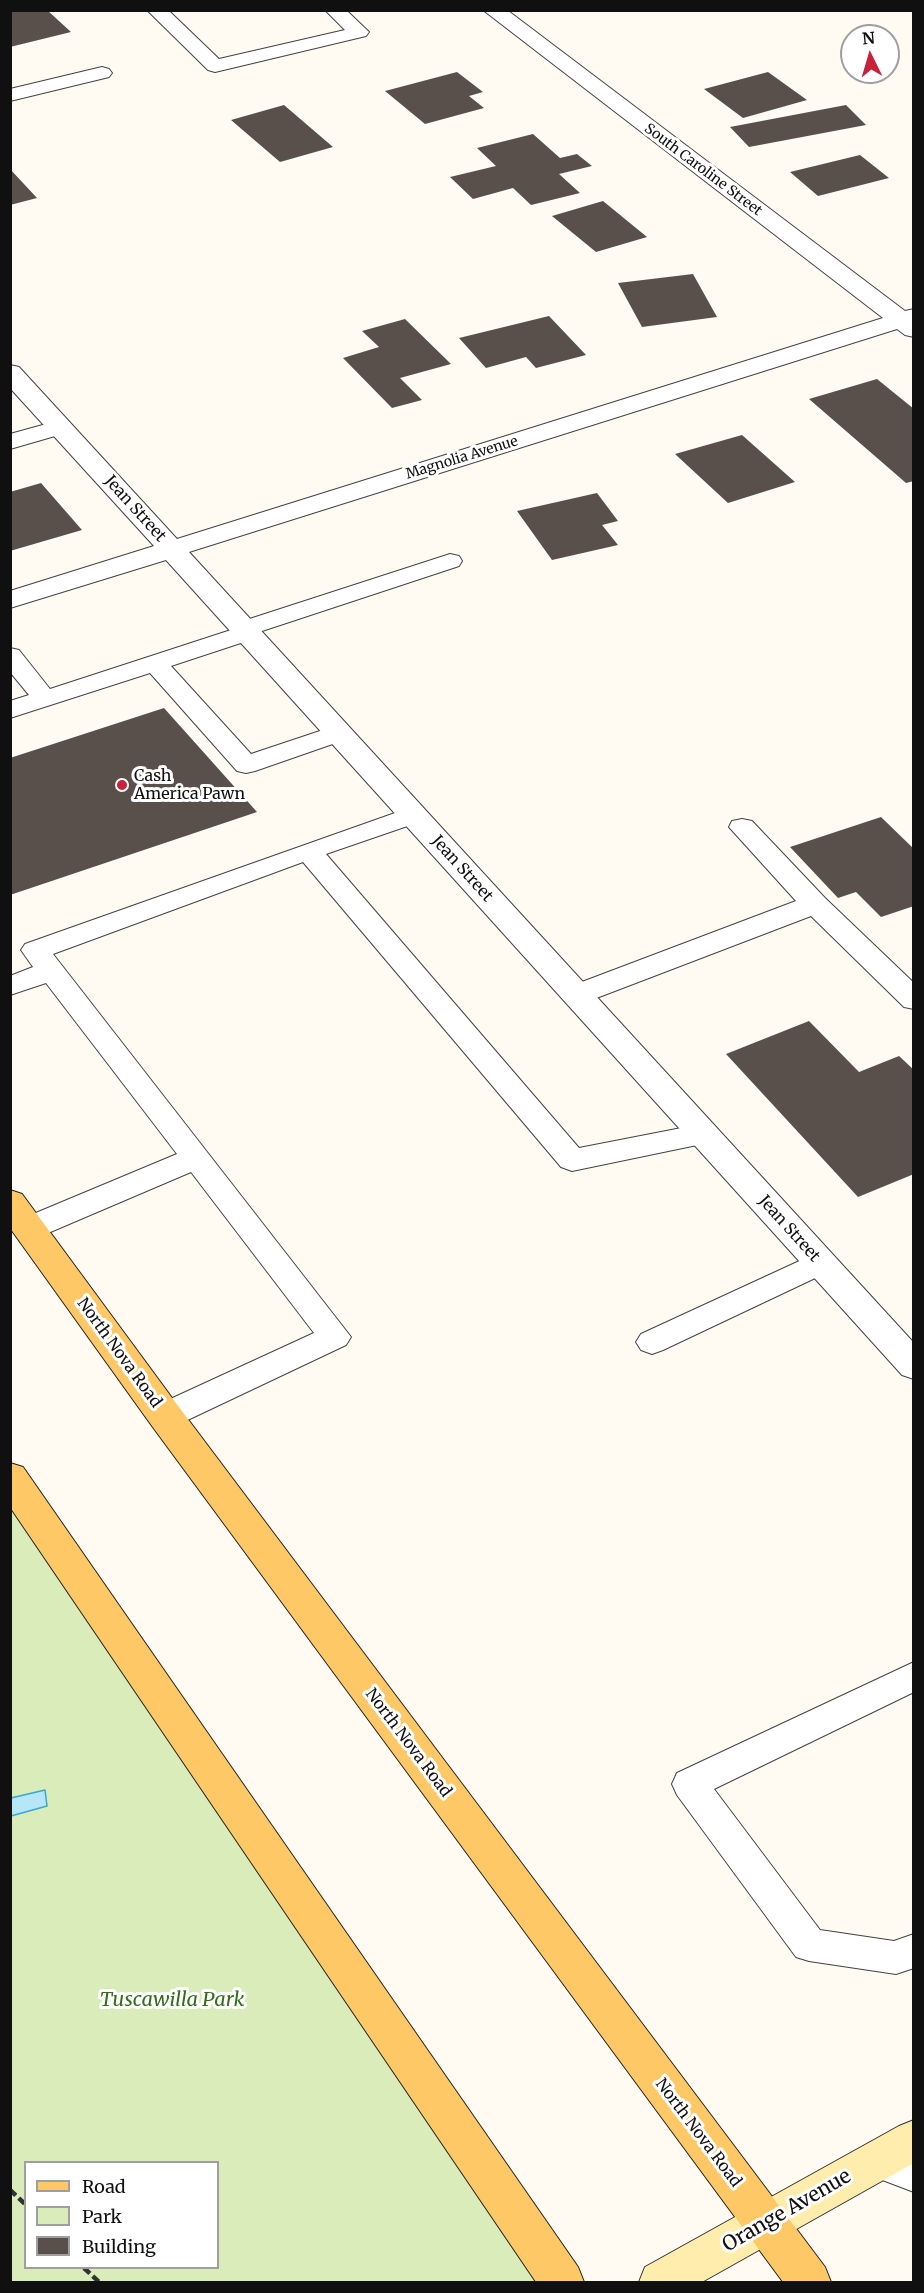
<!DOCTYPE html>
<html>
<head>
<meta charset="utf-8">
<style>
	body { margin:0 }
	#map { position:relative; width:924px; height:2293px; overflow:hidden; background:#fffbf3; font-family:Merriweather,serif }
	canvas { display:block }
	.frame { position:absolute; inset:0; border:12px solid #101010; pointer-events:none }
	.legend { position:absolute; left:24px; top:2161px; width:195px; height:108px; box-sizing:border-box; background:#fff; border:2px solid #9f9f9f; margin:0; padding:8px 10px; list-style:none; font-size:18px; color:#101010 }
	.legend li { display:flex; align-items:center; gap:12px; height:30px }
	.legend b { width:30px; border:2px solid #9f9f9f }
	.north { position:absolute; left:840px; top:24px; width:60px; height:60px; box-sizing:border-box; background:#fff; border:2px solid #9f9f9f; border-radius:50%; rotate:355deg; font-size:16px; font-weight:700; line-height:24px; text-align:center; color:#101010 }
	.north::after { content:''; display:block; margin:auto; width:21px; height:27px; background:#c7213b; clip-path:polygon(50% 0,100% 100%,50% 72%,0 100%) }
</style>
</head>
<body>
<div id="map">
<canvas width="924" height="2293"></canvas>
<div class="frame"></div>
<ul class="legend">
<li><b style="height:8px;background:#fdc865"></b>Road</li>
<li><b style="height:16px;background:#d9ecba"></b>Park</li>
<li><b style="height:16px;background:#59504c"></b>Building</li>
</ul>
<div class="north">N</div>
</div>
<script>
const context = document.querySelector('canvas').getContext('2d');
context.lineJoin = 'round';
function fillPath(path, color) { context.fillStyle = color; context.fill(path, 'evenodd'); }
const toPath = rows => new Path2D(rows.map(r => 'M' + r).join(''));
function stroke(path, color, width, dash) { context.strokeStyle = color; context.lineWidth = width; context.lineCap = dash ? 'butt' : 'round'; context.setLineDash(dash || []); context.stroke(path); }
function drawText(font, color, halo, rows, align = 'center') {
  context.font = font + ' Merriweather,serif'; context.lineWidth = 6; context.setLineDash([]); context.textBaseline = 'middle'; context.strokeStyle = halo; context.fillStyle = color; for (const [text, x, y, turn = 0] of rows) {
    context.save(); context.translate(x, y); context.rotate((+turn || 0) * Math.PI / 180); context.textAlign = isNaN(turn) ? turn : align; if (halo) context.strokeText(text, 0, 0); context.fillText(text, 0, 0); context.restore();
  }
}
const green = toPath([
	[11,1476,562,2282,11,2282],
	[26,2162,218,2162,218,2268,26,2268]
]);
const water = toPath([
	[45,1790,47,1806,11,1816,11,1798,45,1790]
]);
const building = toPath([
	[10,10,47,10,71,32,10,47],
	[457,72,483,92,469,96,484,108,425,124,385,91],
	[768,72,807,100,743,118,704,89],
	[284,105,333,147,280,162,231,120],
	[846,105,866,125,749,147,730,127],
	[533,134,560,158,577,154,592,166,559,174,580,193,531,205,513,188,473,199,450,177,496,166,477,148],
	[860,155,889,178,818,196,790,172],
	[10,169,37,198,10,205],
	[603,201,647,237,596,252,552,216],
	[693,274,717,317,642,327,618,283],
	[549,316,586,355,536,368,526,357,486,368,459,338],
	[405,319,451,364,400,378,422,400,392,408,343,358,379,347,362,331],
	[877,379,914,409,914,481,906,483,809,399],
	[742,435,795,482,728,503,675,454],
	[41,483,82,530,10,551,10,492],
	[597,493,618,521,602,525,618,545,552,560,517,511],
	[164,708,257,812,10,895,10,758],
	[881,817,914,849,914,906,881,917,856,892,838,898,790,847],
	[809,1021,859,1072,899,1056,914,1070,914,1174,858,1197,726,1054]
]);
const path = toPath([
	[10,2190,26,2205],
	[84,2268,99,2282]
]);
const lane = toPath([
	[147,10,168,10,219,59,345,30,325,10,346,10,369,32,366,36,215,72,208,70,147,10],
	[102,67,109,69,112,73,109,77,10,101,10,89,102,67],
	[61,420,69,422,73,427,69,432,10,449,10,434,61,420],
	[450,554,459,556,462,561,459,566,259,632,256,638,171,666,251,754,338,725,347,727,351,733,347,739,255,771,246,773,237,771,150,673,10,718,10,701,29,695,10,672,10,648,19,650,50,689,231,630,234,624,450,554],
	[412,807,422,809,425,815,422,821,326,854,579,1148,702,1124,713,1127,717,1134,713,1141,702,1144,572,1171,561,1167,303,862,53,954,351,1337,346,1345,177,1425,165,1428,153,1425,149,1416,153,1407,314,1333,191,1172,41,1236,30,1239,19,1236,15,1228,19,1220,177,1154,46,983,10,995,10,976,33,967,21,950,25,944,412,807],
	[742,819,752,821,825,898,914,983,914,1009,904,1007,811,916,586,1002,576,1004,566,1002,562,995,566,988,796,901,729,827,732,821,742,819],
	[819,1252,830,1255,835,1263,830,1271,663,1350,652,1354,641,1350,636,1342,641,1334,819,1252],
	[914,1662,914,1692,714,1789,820,1930,894,1941,914,1934,914,1968,896,1974,809,1961,796,1957,677,1795,672,1784,677,1773,914,1662],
	[878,2142,914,2155,914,2192,864,2173,858,2160,864,2147,878,2142]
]);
const street = toPath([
	[483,10,507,10,905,311,914,309,914,337,905,335,897,329,189,552,914,1343,914,1379,902,1375,166,560,10,608,10,591,154,546,10,388,10,365,19,367,177,539,883,318,483,10]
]);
const secondary = toPath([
	[914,2120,914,2163,702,2282,639,2282,645,2267,899,2126,914,2120]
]);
const primary = toPath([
	[10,1190,22,1194,178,1406,825,2267,831,2282,783,2282,152,1426,10,1228,10,1190],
	[10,1463,23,1467,578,2267,584,2282,536,2282,10,1507,10,1463]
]);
const markers = [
	[122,785,6,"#c7213b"]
];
const farStreetnames = [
	["South Caroline Street",703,170,37],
	["Magnolia Avenue",462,458,-17]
];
const streetNames = [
	["Jean Street",135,509,48],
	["Jean Street",462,869,48],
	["Jean Street",789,1229,48],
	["North Nova Road",119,1353,54],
	["North Nova Road",408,1743,53],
	["North Nova Road",698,2133,53]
];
const poiNames = [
	["Cash",134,776],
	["America Pawn",134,794]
];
const nearParknames = [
	["Tuscawilla Park",172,2000]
];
const nearStreetnames = [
	["Orange Avenue",787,2211,-30]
];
fillPath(green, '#d9ecba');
fillPath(water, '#b5e7f9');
stroke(water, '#39a7d3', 1.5);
fillPath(building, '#59504c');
stroke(lane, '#434343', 2);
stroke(street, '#434343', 2);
stroke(secondary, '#323232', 2);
stroke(primary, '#212121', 2);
stroke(path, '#323232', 4.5, [8, 4]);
fillPath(lane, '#fff');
fillPath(street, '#fff');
fillPath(secondary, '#ffedae');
fillPath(primary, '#fdc865');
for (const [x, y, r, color] of markers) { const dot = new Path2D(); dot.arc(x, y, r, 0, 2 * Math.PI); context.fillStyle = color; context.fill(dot); stroke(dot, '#fff', 2); }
drawText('14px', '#101010', '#fff', farStreetnames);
drawText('16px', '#101010', '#fff', streetNames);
drawText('16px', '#101010', '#fff', poiNames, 'left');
drawText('italic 20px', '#356c1c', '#fff', nearParknames);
drawText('20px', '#101010', '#fff', nearStreetnames);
</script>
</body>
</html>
